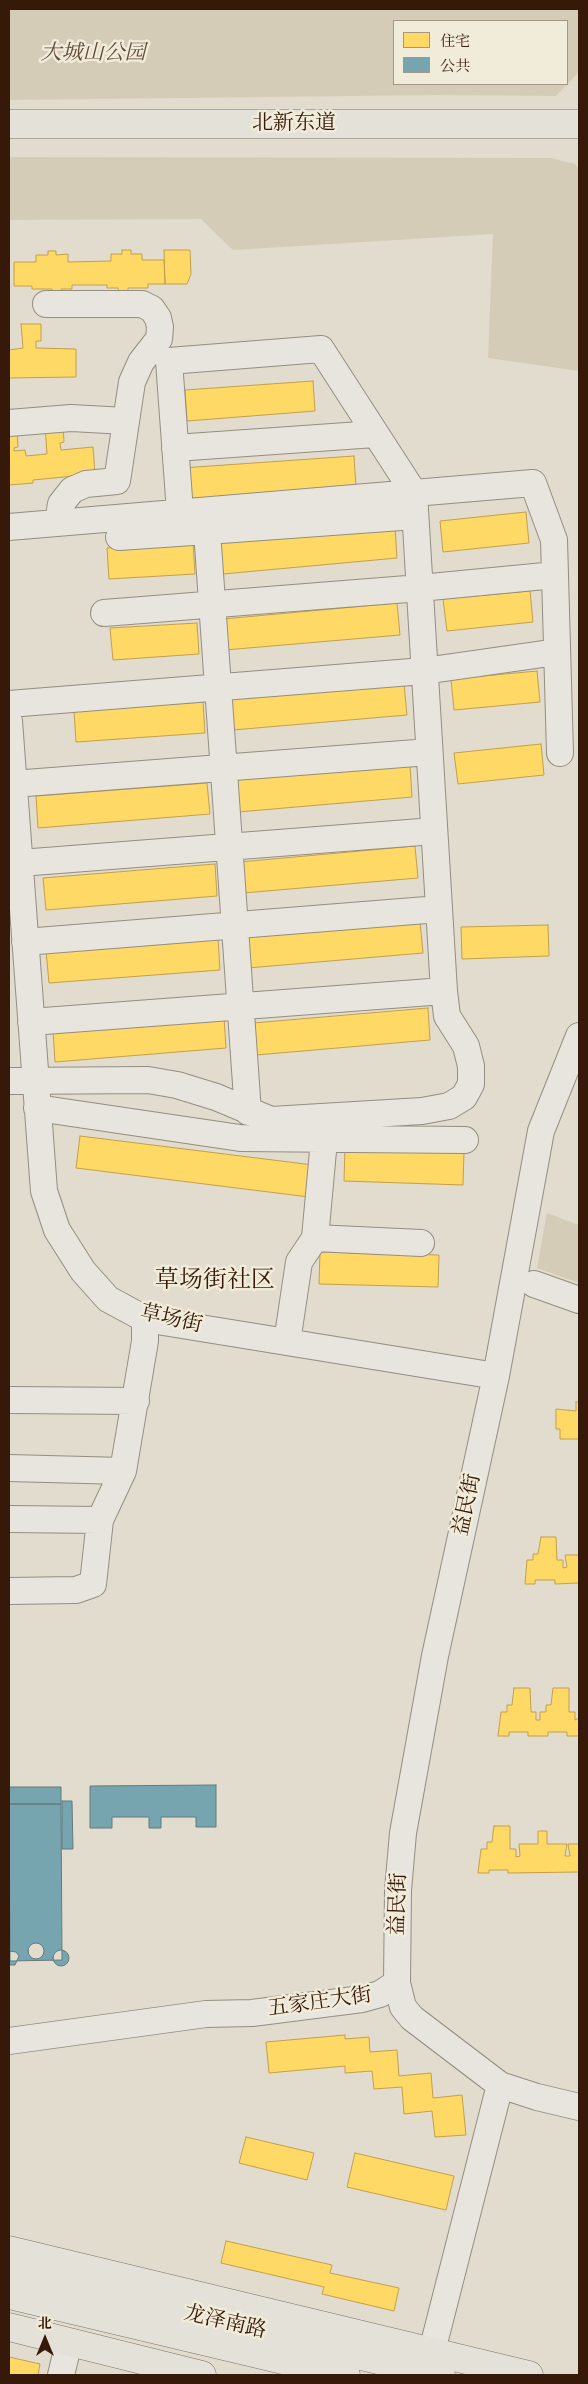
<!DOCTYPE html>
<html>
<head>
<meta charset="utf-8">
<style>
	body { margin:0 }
	#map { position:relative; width:588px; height:2384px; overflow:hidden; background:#e1dccd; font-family:Cardo,"Noto Serif SC",serif }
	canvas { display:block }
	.frame { position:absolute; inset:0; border:10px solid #361908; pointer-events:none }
	.legend { position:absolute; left:393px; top:20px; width:175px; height:65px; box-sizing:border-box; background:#f1ebd9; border:1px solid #a69785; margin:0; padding:6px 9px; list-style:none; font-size:15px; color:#361908 }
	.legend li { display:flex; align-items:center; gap:10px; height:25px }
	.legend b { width:25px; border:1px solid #a69785 }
	.north { position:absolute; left:20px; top:2314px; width:50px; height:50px; -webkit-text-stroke:4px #f1ebd9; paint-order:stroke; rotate:0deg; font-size:14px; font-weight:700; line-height:20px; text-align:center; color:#361908 }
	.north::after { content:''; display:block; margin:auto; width:18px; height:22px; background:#361908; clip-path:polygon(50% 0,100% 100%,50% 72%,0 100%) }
</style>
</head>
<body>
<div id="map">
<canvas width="588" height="2384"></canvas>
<div class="frame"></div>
<ul class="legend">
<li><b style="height:14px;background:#ffd966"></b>住宅</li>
<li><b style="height:14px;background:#76a5af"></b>公共</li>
</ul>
<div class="north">北</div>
</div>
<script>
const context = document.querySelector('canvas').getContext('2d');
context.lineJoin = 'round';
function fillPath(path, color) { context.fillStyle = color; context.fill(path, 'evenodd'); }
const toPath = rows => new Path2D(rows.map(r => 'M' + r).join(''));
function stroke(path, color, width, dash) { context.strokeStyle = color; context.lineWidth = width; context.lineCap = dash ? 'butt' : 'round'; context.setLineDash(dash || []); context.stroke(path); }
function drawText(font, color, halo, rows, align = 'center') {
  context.font = font + ' Cardo,"Noto Serif SC",serif'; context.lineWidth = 5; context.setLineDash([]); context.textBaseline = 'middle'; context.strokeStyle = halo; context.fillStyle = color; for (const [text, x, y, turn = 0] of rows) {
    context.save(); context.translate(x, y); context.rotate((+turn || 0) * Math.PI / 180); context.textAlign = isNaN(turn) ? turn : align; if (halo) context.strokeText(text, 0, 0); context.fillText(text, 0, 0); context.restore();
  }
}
const green = toPath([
	[9,9,579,9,579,72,556,96,437,95,9,100],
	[394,21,567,21,567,84,394,84],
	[9,157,551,158,575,164,579,169,579,371,488,358,493,234,233,250,201,219,9,220],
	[547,1213,579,1225,579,1283,537,1268]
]);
const homes = toPath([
	[122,250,131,250,131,254,142,254,142,260,164,260,165,284,148,284,148,288,128,288,128,297,119,297,118,288,107,288,107,285,72,285,72,289,61,289,61,298,52,299,52,289,32,289,32,286,14,286,14,262,36,262,36,255,48,255,48,251,56,251,56,255,68,254,68,262,111,261,111,254,122,254,122,250],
	[164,250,190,250,191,274,187,284,165,284,164,250],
	[21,324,41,324,41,341,36,341,36,348,76,349,76,377,9,378,9,350,23,348,21,324],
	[313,381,315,411,187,421,185,390,313,381],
	[63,424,64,442,60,443,61,450,93,447,95,474,33,480,33,483,9,485,9,429,17,428,18,447,14,448,14,451,25,450,26,456,47,454,45,425,63,424],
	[354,456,356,487,184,500,182,468,354,456],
	[526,512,529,543,443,552,440,521,526,512],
	[395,527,397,558,223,574,220,542,395,527],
	[193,542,195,574,109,579,107,548,193,542],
	[530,591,533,622,447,631,443,599,530,591],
	[397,603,400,635,225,650,223,619,397,603],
	[197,623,199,654,113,660,110,628,197,623],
	[537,671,540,702,454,710,451,679,537,671],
	[404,684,407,715,233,730,230,699,404,684],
	[203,702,205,733,76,742,74,711,203,702],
	[541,744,544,775,458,784,454,753,541,744],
	[410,765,412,797,238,812,235,780,410,765],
	[207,783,210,814,38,828,36,796,207,783],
	[415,846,418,878,243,893,240,862,415,846],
	[215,864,217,896,46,910,43,878,215,864],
	[420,921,423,953,248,968,246,936,420,921],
	[548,925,549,956,462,959,461,927,548,925],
	[218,938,220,970,49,983,46,951,218,938],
	[428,1008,430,1040,256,1055,253,1023,428,1008],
	[224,1017,226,1048,55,1062,53,1030,224,1017],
	[80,1136,313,1165,309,1197,76,1168,80,1136],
	[345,1149,464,1152,463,1185,344,1181,345,1149],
	[320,1252,439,1255,438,1287,319,1284,320,1252],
	[576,1402,579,1402,579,1439,560,1439,560,1429,556,1429,556,1409,576,1411,576,1402],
	[541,1537,556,1537,557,1560,563,1560,563,1568,567,1567,565,1555,579,1555,579,1583,555,1584,555,1580,535,1580,535,1584,525,1584,527,1560,533,1560,533,1554,538,1554,541,1537],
	[514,1688,530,1688,531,1712,536,1712,536,1720,540,1720,540,1712,546,1712,546,1705,551,1705,553,1688,569,1688,569,1712,575,1712,575,1720,579,1718,579,1704,579,1736,567,1736,567,1732,548,1732,548,1736,528,1736,528,1732,509,1732,509,1736,498,1736,501,1712,507,1712,507,1705,512,1705,514,1688],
	[494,1826,510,1826,510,1849,516,1849,516,1857,520,1856,519,1844,538,1844,538,1831,547,1831,547,1844,567,1844,565,1856,570,1856,568,1844,579,1844,579,1872,508,1873,508,1870,489,1870,489,1873,478,1873,481,1849,487,1849,487,1842,492,1842,494,1826],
	[345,2035,345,2039,369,2037,370,2052,397,2050,399,2076,431,2073,433,2098,462,2095,466,2135,435,2137,432,2111,404,2114,402,2087,374,2089,372,2071,345,2073,345,2066,269,2073,266,2042,345,2035],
	[246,2137,314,2153,307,2180,239,2163,246,2137],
	[355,2153,454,2176,446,2210,347,2187,355,2153],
	[226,2241,332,2265,330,2273,399,2288,394,2311,322,2294,324,2287,221,2263,226,2241],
	[9,2357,40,2364,38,2375,9,2375,9,2357]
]);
const public = toPath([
	[216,1785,216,1827,196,1827,196,1817,161,1817,161,1828,149,1828,149,1817,112,1817,112,1828,90,1828,90,1786,216,1785],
	[9,1787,61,1787,61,1804,9,1804,9,1787],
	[62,1801,72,1801,73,1849,62,1849,62,1801],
	[9,1804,61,1804,62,1960,10,1961,9,1804],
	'28 1951a8 8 0 1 1 16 0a8 8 0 1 1-16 0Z',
	'53 1958a8 8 0 1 1 16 0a8 8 0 1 1-16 0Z',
	[9,1951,16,1952,19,1956,15,1965,9,1965,9,1951]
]);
const minor = toPath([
	[46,304,142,304,152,309,158,318,160,327,159,339,141,362,132,382,117,481,86,484,72,490,61,504,58,522],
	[9,423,71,418,126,421],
	[175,448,375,434],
	[9,527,533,483,554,540,560,753],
	[119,537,207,531],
	[104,613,420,588,555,575],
	[9,704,424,671,557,652],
	[9,721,44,1191,57,1230,83,1271,108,1299,145,1319,496,1376],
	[13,784,429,752],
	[20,863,434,831],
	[25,942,439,909],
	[31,1022,444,991],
	[579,1036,541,1131,496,1376,435,1656,403,1833,398,1890,397,1983,403,2007,412,2018,500,2085,537,2097,579,2107],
	[9,1081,148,1080,177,1085,216,1097,271,1120,422,1111,449,1106,464,1097,471,1084,471,1066,466,1046,447,1016,444,991,414,493,321,349,169,361,180,512],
	[37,1108,240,1138,465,1140],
	[248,1112,207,531,415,516],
	[315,1238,421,1243],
	[534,1284,579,1300],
	[287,1342,299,1262,315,1238,324,1140],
	[9,1400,136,1401],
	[9,1468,123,1471],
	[9,1519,100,1520],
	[9,1591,76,1590,93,1584,100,1520,123,1471,145,1341,145,1319],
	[9,2041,206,2014,252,2013,362,1999,380,1994,397,1983],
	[432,2351,500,2085],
	[61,2375,69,2342]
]);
const major = toPath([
	[9,124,579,124],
	[9,2250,529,2375],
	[9,2272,441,2375],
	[9,2295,346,2375],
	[9,2327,202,2375]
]);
const parkNames = [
	["大城山公园",93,54]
];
const streetNames = [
	["北新东道",294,124],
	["草场街",171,1320,13],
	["益民街",468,1505,-78],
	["益民街",399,1904,-88],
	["五家庄大街",320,2003,-8],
	["龙泽南路",225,2323,13]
];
const quarterNames = [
	["草场街社区",215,1281]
];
fillPath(green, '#d5ccb7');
fillPath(homes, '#ffd966');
stroke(homes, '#c39f4a', 1);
fillPath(public, '#76a5af');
stroke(public, '#637b7d', 1);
stroke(minor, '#948d82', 28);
stroke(major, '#7b7369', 29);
stroke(minor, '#e8e5de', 26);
stroke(major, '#e4e1d8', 28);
drawText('italic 21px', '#634b37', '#f1ebd9', parkNames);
drawText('21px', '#361908', '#f1ebd9', streetNames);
drawText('24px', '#361908', '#f1ebd9', quarterNames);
</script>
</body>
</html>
